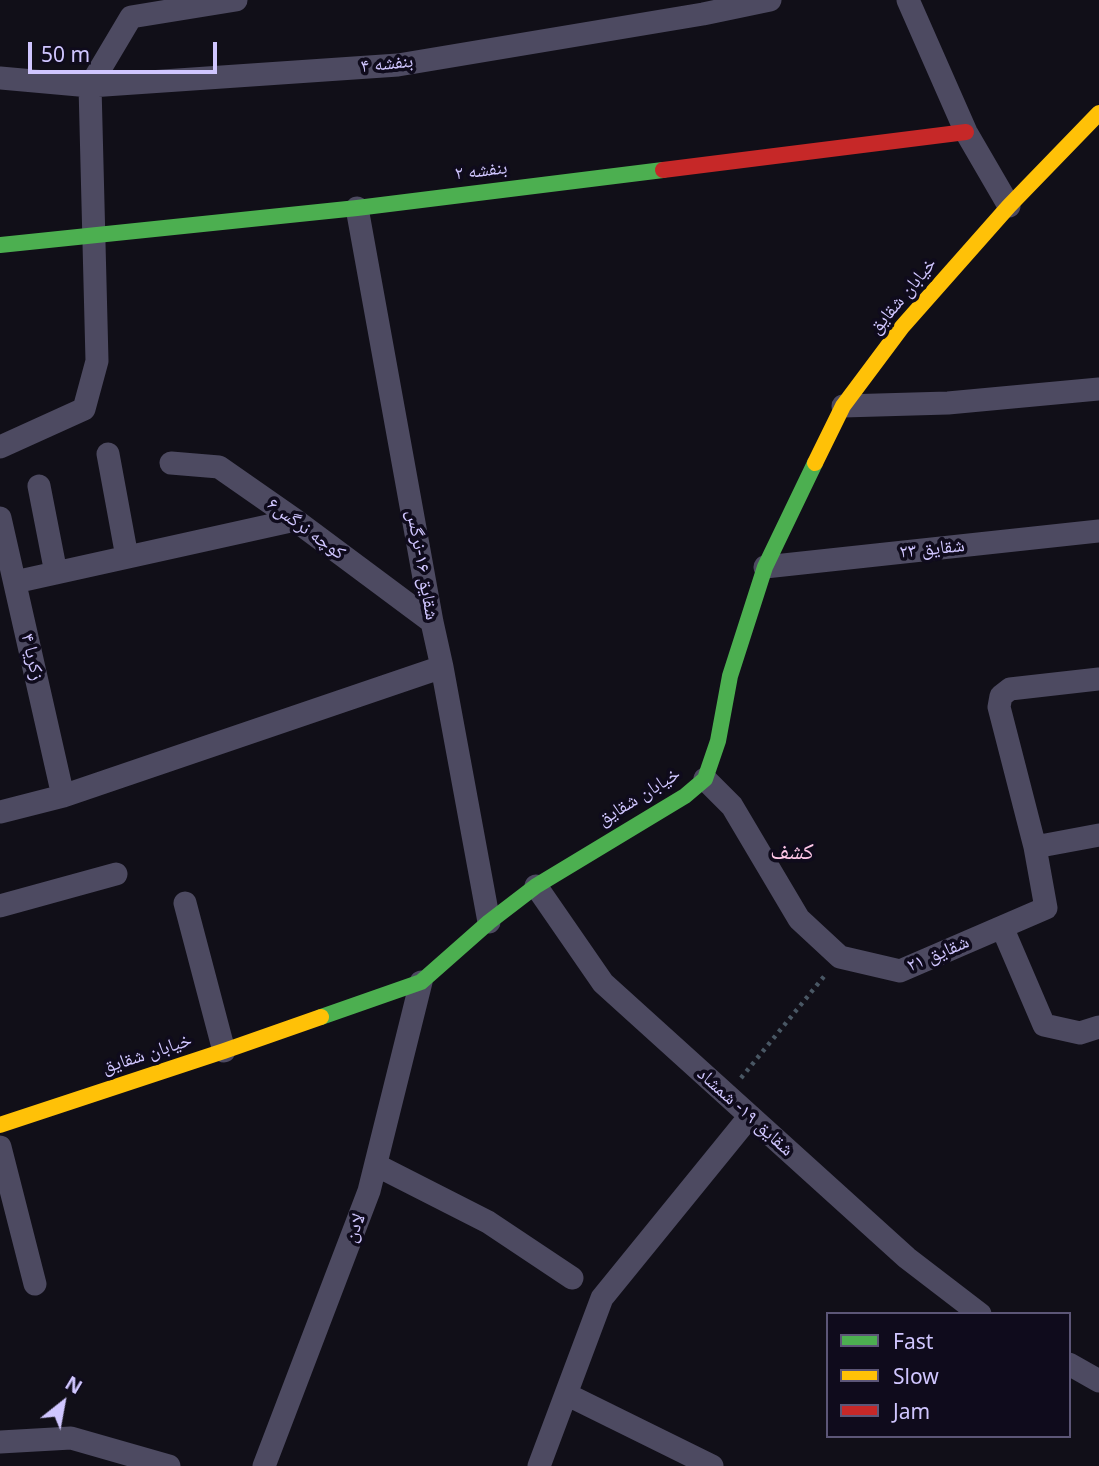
<!DOCTYPE html>
<html>
<head>
<meta charset="utf-8">
<style>
	body { margin:0 }
	#map { position:relative; width:1099px; height:1466px; overflow:hidden; background:#110f18; font-family:"Noto Sans",sans-serif }
	canvas { display:block }
	.legend { position:absolute; left:826px; top:1312px; width:245px; height:126px; box-sizing:border-box; background:#0f0b1c; border:2px solid #5c5677; margin:0; padding:9px 12px; list-style:none; font-size:21px; color:#d0c6ff }
	.legend li { display:flex; align-items:center; gap:14px; height:35px }
	.legend b { width:35px; border:2px solid #5c5677 }
	.north { position:absolute; left:28px; top:1368px; width:70px; height:70px; -webkit-text-stroke:5px #0f0b1c; paint-order:stroke; rotate:31deg; font-size:19px; font-weight:700; line-height:28px; text-align:center; color:#d0c6ff }
	.north::after { content:''; display:block; margin:auto; width:24px; height:32px; background:#d0c6ff; clip-path:polygon(50% 0,100% 100%,50% 72%,0 100%) }
	.scale { position:absolute; left:28px; top:42px; width:189px; height:32px; box-sizing:border-box; border:4px solid #d0c6ff; border-top:0; padding-left:9px; font-size:21px; line-height:24px; white-space:nowrap; color:#d0c6ff; -webkit-text-stroke:5px #0f0b1c; paint-order:stroke }
</style>
</head>
<body>
<div id="map">
<canvas width="1099" height="1466"></canvas>
<ul class="legend">
<li><b style="height:9px;background:#4caf50"></b>Fast</li>
<li><b style="height:9px;background:#ffc107"></b>Slow</li>
<li><b style="height:9px;background:#c62828"></b>Jam</li>
</ul>
<div class="north">N</div>
<div class="scale">50 m</div>
</div>
<script>
const context = document.querySelector('canvas').getContext('2d');
context.lineJoin = 'round';
const toPath = rows => new Path2D(rows.map(r => 'M' + r).join(''));
function stroke(path, color, width, dash) { context.strokeStyle = color; context.lineWidth = width; context.lineCap = dash ? 'butt' : 'round'; context.setLineDash(dash || []); context.stroke(path); }
function drawText(font, color, halo, rows, align = 'center') {
  context.font = font + ' "Noto Sans","Noto Naskh Arabic",sans-serif'; context.lineWidth = 7; context.setLineDash([]); context.textBaseline = 'middle'; context.strokeStyle = halo; context.fillStyle = color; for (const [text, x, y, turn = 0] of rows) {
    context.save(); context.translate(x, y); context.rotate((+turn || 0) * Math.PI / 180); context.textAlign = isNaN(turn) ? turn : align; if (halo) context.strokeText(text, 0, 0); context.fillText(text, 0, 0); context.restore();
  }
}
const path = toPath([
	[741,1078,826,974]
]);
const street = toPath([
	[908,0,966,132,1009,206],
	[0,78,90,86,398,65,703,14,770,0],
	[357,208,432,622,442,667,489,922],
	[843,406,948,403,1099,389],
	[0,447,84,409,97,361,90,86,131,17,236,0],
	[108,454,127,557],
	[171,463,219,467,295,520,432,622],
	[39,486,56,573],
	[0,518,63,796],
	[765,567,1099,531],
	[15,582,295,520],
	[705,779,732,806,799,919,840,957,900,971,1046,908,1035,847,1099,835],
	[0,812,63,796,442,667],
	[1035,847,999,707,1001,696,1010,689,1099,679],
	[536,886,603,983,907,1258,980,1314],
	[185,903,224,1051],
	[0,906,116,874],
	[1002,927,1044,1025,1080,1033,1099,1027],
	[0,1147,35,1284],
	[376,1165,488,1222,572,1278],
	[1069,1364,1099,1381],
	[566,1394,712,1466],
	[0,1442,71,1438,169,1466],
	[264,1466,369,1191,421,982],
	[539,1466,602,1298,750,1116]
]);
const fast = toPath([
	[0,245,357,208,663,170],
	[321,1017,421,982,489,922,536,886,685,796,705,779,718,741,730,676,765,567,815,463]
]);
const slow = toPath([
	[815,463,843,406,902,327,1009,206,1099,113],
	[0,1125,224,1051,321,1017]
]);
const jam = toPath([
	[663,170,966,132]
]);
const streetNames = [
	["بنفشه ۴",387,64,-6],
	["بنفشه ۲",481,171,-7],
	["خیابان شقایق",903,296,-50],
	["کوچه نرگس۶",306,529,36],
	["شقایق ۲۳",932,549,-6],
	["شقایق ۱۶-نرگس",422,565,80],
	["زکریا ۴",32,657,77],
	["خیابان شقایق",639,797,-32],
	["شقایق ۲۱",938,954,-23],
	["خیابان شقایق",147,1054,-18],
	["شقایق ۱۹- شمشاد",745,1112,42],
	["لادن",355,1228,-69]
];
const quarterNames = [
	["کشف",792,852]
];
stroke(path, '#495764', 4.5, [3.5, 5]);
stroke(street, '#4d4a61', 23);
stroke(fast, '#4caf50', 16);
stroke(slow, '#ffc107', 16);
stroke(jam, '#c62828', 16);
drawText('19px', '#d0c6ff', '#0f0b1c', streetNames);
drawText('23px', '#ffc8e8', '#0f0b1c', quarterNames);
</script>
</body>
</html>
